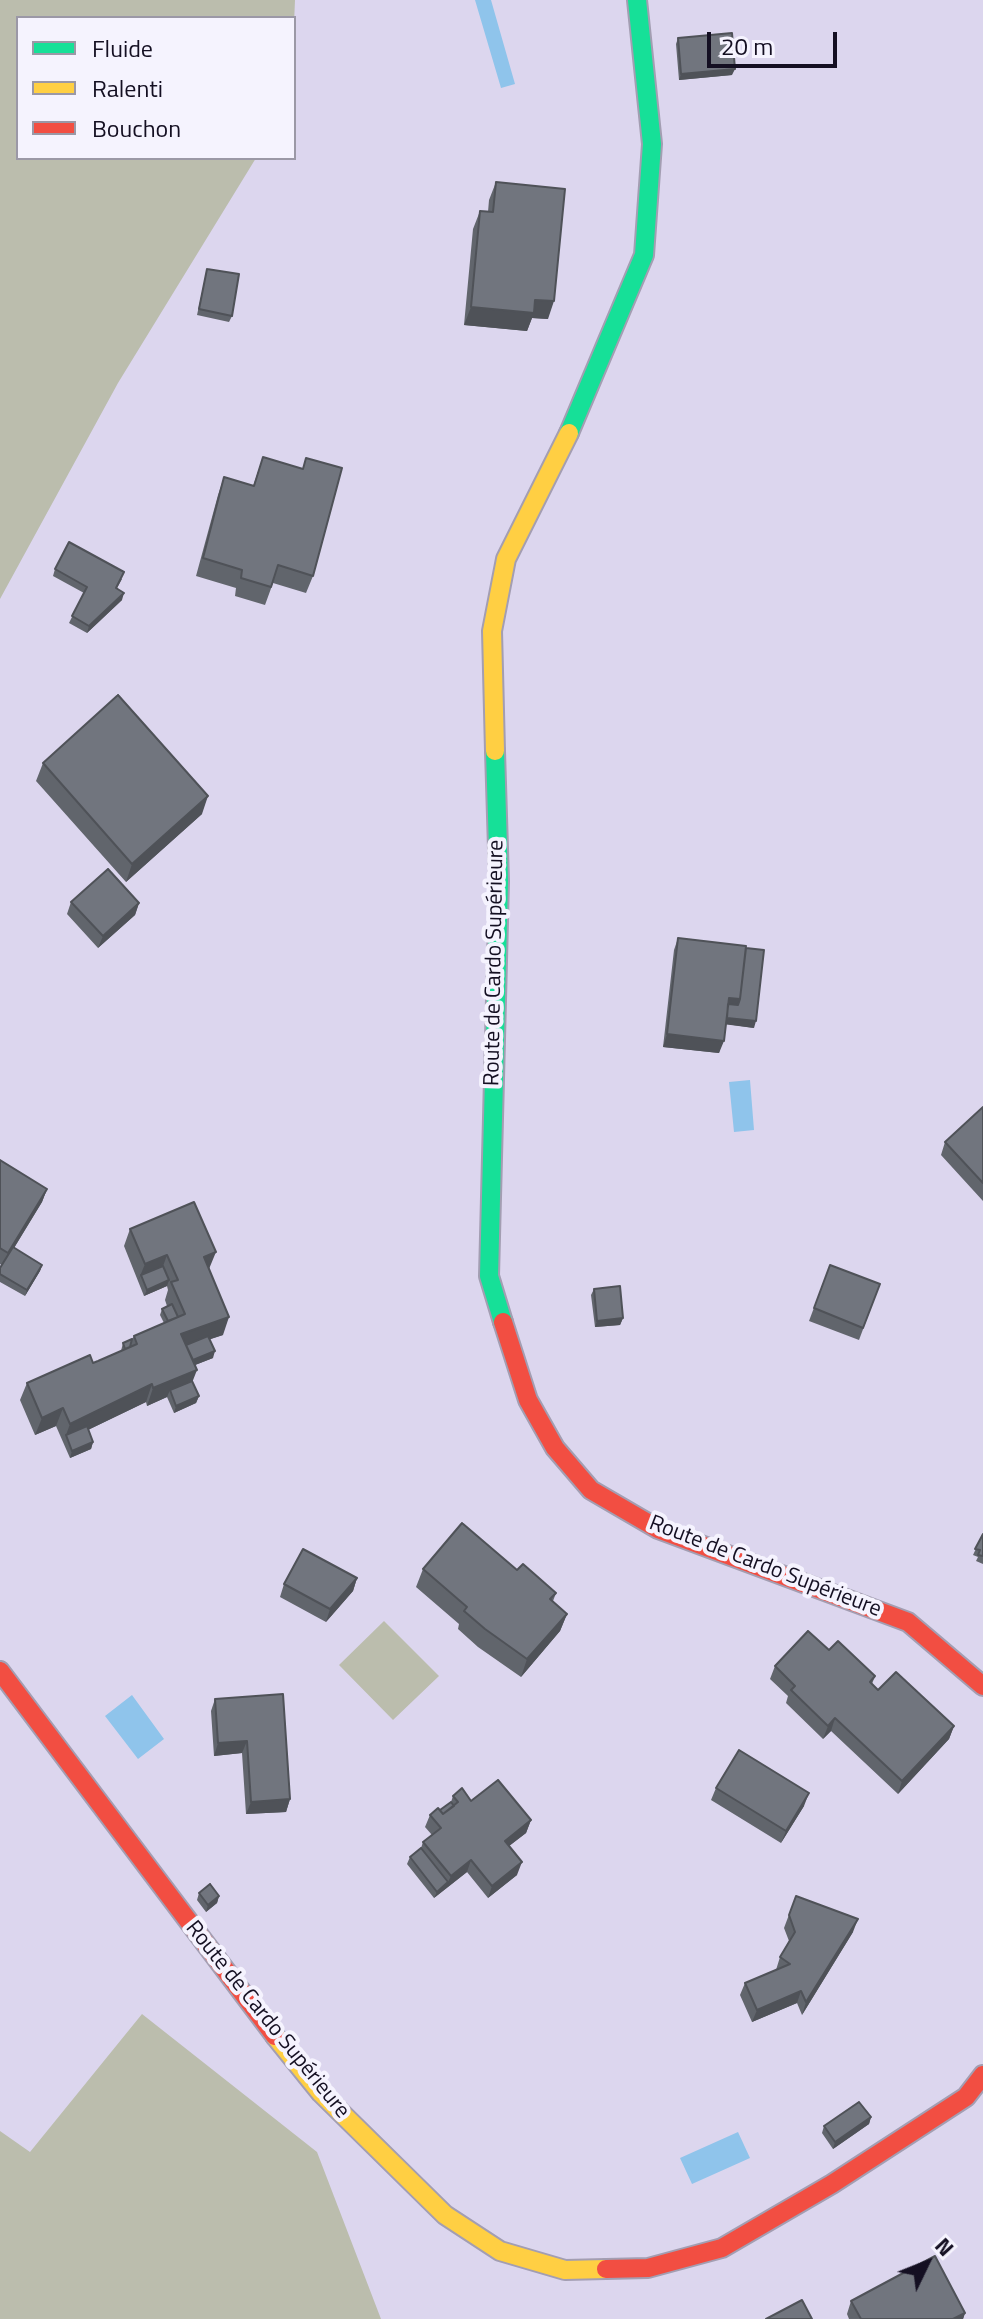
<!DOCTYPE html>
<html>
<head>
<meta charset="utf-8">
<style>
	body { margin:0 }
	#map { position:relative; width:983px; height:2319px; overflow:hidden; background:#dcd6ee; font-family:"Titillium Web",sans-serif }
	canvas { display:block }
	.legend { position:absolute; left:16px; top:16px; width:280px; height:144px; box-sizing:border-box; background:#f5f3fe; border:2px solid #9b98a6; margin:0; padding:10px 14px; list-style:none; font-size:24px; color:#140f22 }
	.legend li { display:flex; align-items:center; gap:16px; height:40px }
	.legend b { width:40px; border:2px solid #9b98a6 }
	.north { position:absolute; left:887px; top:2223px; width:80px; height:80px; -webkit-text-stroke:6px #f5f3fe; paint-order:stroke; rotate:47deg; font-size:22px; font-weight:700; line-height:32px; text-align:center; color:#140f22 }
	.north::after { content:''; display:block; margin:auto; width:28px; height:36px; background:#140f22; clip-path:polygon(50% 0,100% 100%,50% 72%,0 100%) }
	.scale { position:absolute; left:707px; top:32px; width:130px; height:36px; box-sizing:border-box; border:4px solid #140f22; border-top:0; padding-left:10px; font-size:24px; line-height:28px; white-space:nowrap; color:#140f22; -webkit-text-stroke:6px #f5f3fe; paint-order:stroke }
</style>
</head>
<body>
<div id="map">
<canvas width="983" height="2319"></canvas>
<ul class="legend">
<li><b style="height:10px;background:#16e098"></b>Fluide</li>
<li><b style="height:10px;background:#ffcf43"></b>Ralenti</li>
<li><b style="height:10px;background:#f24e42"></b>Bouchon</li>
</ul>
<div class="north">N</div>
<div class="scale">20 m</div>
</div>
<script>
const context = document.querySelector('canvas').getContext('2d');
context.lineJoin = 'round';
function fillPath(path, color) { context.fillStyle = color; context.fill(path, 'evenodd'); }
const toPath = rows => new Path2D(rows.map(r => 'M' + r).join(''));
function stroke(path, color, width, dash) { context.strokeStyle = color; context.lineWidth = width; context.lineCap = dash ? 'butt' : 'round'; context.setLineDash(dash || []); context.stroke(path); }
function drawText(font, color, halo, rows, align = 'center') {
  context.font = font + ' "Titillium Web",sans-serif'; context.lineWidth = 8; context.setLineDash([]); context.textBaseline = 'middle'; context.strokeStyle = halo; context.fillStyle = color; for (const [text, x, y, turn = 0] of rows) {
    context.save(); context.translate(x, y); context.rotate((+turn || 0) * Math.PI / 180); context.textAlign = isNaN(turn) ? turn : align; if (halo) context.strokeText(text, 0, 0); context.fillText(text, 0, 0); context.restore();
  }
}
const green = toPath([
	[0,0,295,0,294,24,294,18,18,18,18,158,256,158,118,383,0,599],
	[384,1621,439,1676,393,1720,339,1665],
	[142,2014,317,2152,381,2319,0,2319,0,2131,30,2152]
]);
const water = toPath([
	[475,0,491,0,515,84,501,88],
	[750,1080,754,1130,734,1132,729,1082],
	[132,1695,164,1739,138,1759,105,1716],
	[738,2132,750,2158,692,2184,680,2158]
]);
const fast = toPath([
	[569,433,644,255,652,144,637,0],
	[495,751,499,881,489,1276,503,1322]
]);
const slow = toPath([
	[495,751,492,631,506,559,569,433],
	[275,2036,321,2093,445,2215,500,2251,565,2270,606,2269]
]);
const jam = toPath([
	[503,1322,528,1400,555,1448,591,1490,658,1529,908,1622,983,1686],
	[0,1671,275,2036],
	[606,2269,648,2268,722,2248,832,2184,966,2097,983,2075]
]);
const wall = toPath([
	[678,38,732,75,679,80,676,44],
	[496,182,548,319,532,318,527,331,464,325,473,229,480,211,488,212,489,200],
	[207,269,232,316,229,322,197,315],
	[263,457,313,576,306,593,273,583,265,605,235,596,236,588,196,576,218,495,224,477,253,486],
	[55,569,122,579,117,588,122,600,87,633,69,623,84,593,53,576],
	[43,763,202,814,126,882,36,781],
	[71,902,139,903,135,915,98,948,67,914],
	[678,938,754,1028,726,1024,719,1053,663,1047,674,950],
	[983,1107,983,1201,941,1155,945,1142],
	[0,1160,47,1189,42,1202,14,1248,42,1265,40,1271,25,1296,0,1282,0,1268,2,1265,0,1264],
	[130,1229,209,1269,223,1335,210,1339,213,1358,195,1365,192,1381,199,1396,196,1403,174,1413,167,1397,147,1406,146,1402,88,1430,93,1442,91,1449,70,1458,56,1426,35,1435,20,1400,27,1383,93,1363,121,1351,123,1343,132,1339,134,1336,164,1323,160,1315,162,1309,167,1306,165,1300,168,1290,167,1286,144,1296,124,1246],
	[830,1265,880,1284,859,1340,809,1321],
	[594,1289,623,1318,620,1325,595,1327,591,1295],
	[983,1534,983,1564,976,1561,978,1557,973,1555],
	[423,1569,517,1570,556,1593,553,1601,567,1614,560,1631,521,1677,478,1647,458,1629,459,1624,416,1587],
	[357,1578,353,1591,326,1622,280,1597,284,1584],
	[829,1650,875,1676,872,1684,878,1690,954,1726,949,1739,898,1794,831,1731,823,1739,786,1703,788,1696,770,1679,775,1666],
	[215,1699,290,1799,286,1812,246,1814,242,1753,214,1756,211,1711],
	[716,1788,804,1806,781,1843,711,1800],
	[453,1796,531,1820,526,1833,509,1846,517,1875,488,1898,467,1872,434,1898,407,1864,410,1857,421,1848,423,1842,432,1835,425,1827,430,1815,440,1810,451,1802],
	[199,1893,219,1896,217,1903,206,1912,197,1900],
	[796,1896,853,1932,802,2015,797,2003,752,2022,740,1995,745,1983,776,1970,780,1957,789,1941,784,1928],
	[871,2117,869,2124,833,2149,822,2133,824,2126],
	[851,2301,965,2313,963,2319,849,2319,847,2314]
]);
const shadedWall = toPath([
	[735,69,732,75,679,80,681,74],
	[535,300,554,301,548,319,532,318,527,331,464,325,471,307],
	[124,593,122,600,87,633,89,626],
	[208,796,202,814,126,882,132,864],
	[139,903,135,915,98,948,103,936],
	[729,998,740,999,736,1011,726,1010],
	[725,1018,756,1021,754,1028,723,1024],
	[667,1034,724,1041,719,1053,663,1047],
	[47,1189,42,1202,3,1266,8,1253],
	[216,1252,209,1269,204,1257],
	[167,1255,161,1272,141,1275,138,1281,145,1264],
	[42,1265,40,1271,25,1296,27,1290],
	[169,1280,167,1286,144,1296,147,1290],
	[229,1317,223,1335,187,1347,181,1334],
	[623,1318,620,1325,595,1327,597,1321],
	[215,1351,213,1358,190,1367,193,1360],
	[197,1370,190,1388,170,1390,167,1397,147,1406,153,1388],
	[152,1384,146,1402,67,1440,66,1435,70,1424],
	[199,1396,196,1403,174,1413,176,1406],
	[63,1408,56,1426,35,1435,42,1418],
	[93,1442,91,1449,70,1458,72,1451],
	[357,1578,353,1591,326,1622,330,1609],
	[567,1614,560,1631,521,1677,527,1659],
	[835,1718,831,1731,823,1739,828,1726],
	[954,1726,949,1739,898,1794,902,1781],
	[247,1741,242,1753,214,1756,218,1743],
	[809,1793,804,1806,781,1843,786,1831],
	[290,1799,286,1812,246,1814,251,1802],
	[531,1820,526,1833,500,1853,505,1841],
	[471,1860,467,1872,434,1898,437,1892,448,1882,451,1876],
	[522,1862,517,1875,488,1898,492,1886],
	[219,1896,217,1903,206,1912,208,1905],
	[858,1919,853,1932,802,2015,806,2002],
	[801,1991,797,2003,752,2022,757,2010],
	[871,2117,869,2124,833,2149,835,2142],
	[965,2313,963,2319,953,2319]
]);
const building = toPath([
	[732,33,735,69,681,74,678,38,732,33],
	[496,182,565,189,554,301,535,300,534,313,471,307,480,211,493,212,496,182],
	[207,269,239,274,232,316,199,309,207,269],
	[263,457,303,469,306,458,342,468,313,576,278,565,271,587,241,578,242,570,203,558,224,477,254,486,263,457],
	[69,542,124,572,116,588,124,593,89,626,72,616,87,587,55,569,69,542],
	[118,695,208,796,132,864,43,763,118,695],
	[108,869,139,903,103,936,71,902,108,869],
	[678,938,746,946,740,999,729,998,724,1041,667,1034,678,938],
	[746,948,764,950,756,1021,727,1018,728,1004,738,1005,740,999,746,948],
	[983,1107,983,1183,945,1142,983,1107],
	[0,1160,47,1189,8,1253,0,1248,0,1160],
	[194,1202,216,1252,204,1257,229,1317,181,1334,197,1370,153,1388,152,1384,70,1424,63,1408,42,1418,27,1383,90,1355,93,1363,98,1361,137,1344,134,1336,185,1314,171,1282,178,1280,167,1255,145,1264,130,1229,194,1202],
	[13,1247,42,1265,27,1290,0,1274,0,1268,13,1247],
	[830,1265,880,1284,863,1328,814,1308,830,1265],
	[163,1266,169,1280,147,1290,141,1275,163,1266],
	[620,1286,623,1318,597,1321,594,1289,620,1286],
	[172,1304,178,1317,168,1321,162,1309,172,1304],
	[208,1336,215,1351,193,1360,186,1345,208,1336],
	[132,1339,130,1347,125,1349,123,1343,132,1339],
	[192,1381,199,1396,176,1406,170,1390,192,1381],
	[87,1426,93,1442,72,1451,66,1435,87,1426],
	[462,1523,517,1570,523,1564,556,1593,550,1599,567,1614,527,1659,485,1629,464,1611,467,1607,423,1569,462,1523],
	[983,1534,983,1556,978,1555,980,1550,975,1549,983,1534],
	[303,1549,357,1578,330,1609,284,1584,303,1549],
	[808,1631,829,1650,838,1641,875,1676,870,1682,878,1690,896,1672,954,1726,902,1781,835,1718,828,1726,791,1690,795,1686,775,1666,808,1631],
	[283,1694,290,1799,251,1802,247,1741,218,1743,215,1699,283,1694],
	[739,1750,809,1793,786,1831,716,1788,739,1750],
	[498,1780,531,1820,505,1841,522,1862,492,1886,471,1860,451,1876,423,1842,441,1828,430,1815,438,1808,443,1814,458,1802,453,1796,462,1788,471,1801,498,1780],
	[451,1802,454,1806,443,1814,440,1810,451,1802],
	[421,1848,448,1882,437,1892,410,1857,421,1848],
	[210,1884,219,1896,208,1905,199,1893,210,1884],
	[796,1896,858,1919,806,2002,801,1991,757,2010,745,1983,790,1964,780,1957,795,1932,789,1915,796,1896],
	[859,2102,871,2117,835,2142,824,2126,859,2102],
	[935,2256,965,2313,953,2319,861,2319,851,2301,935,2256],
	[802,2300,812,2319,766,2319,802,2300]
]);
const streetNames = [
	["Route de Cardo Supérieure",495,963,-89],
	["Route de Cardo Supérieure",765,1567,21],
	["Route de Cardo Supérieure",267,2020,51]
];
fillPath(green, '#bbbdad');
fillPath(water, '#8fc4eb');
stroke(fast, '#a39eb2', 22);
stroke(slow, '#a39eb2', 22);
stroke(jam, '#a39eb2', 22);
stroke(fast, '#16e098', 18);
stroke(slow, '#ffcf43', 18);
stroke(jam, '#f24e42', 18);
fillPath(wall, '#61656c');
fillPath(shadedWall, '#4f5258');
fillPath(building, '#71757e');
stroke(building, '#4f5258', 2);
drawText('22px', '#140f22', '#f5f3fe', streetNames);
</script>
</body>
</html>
